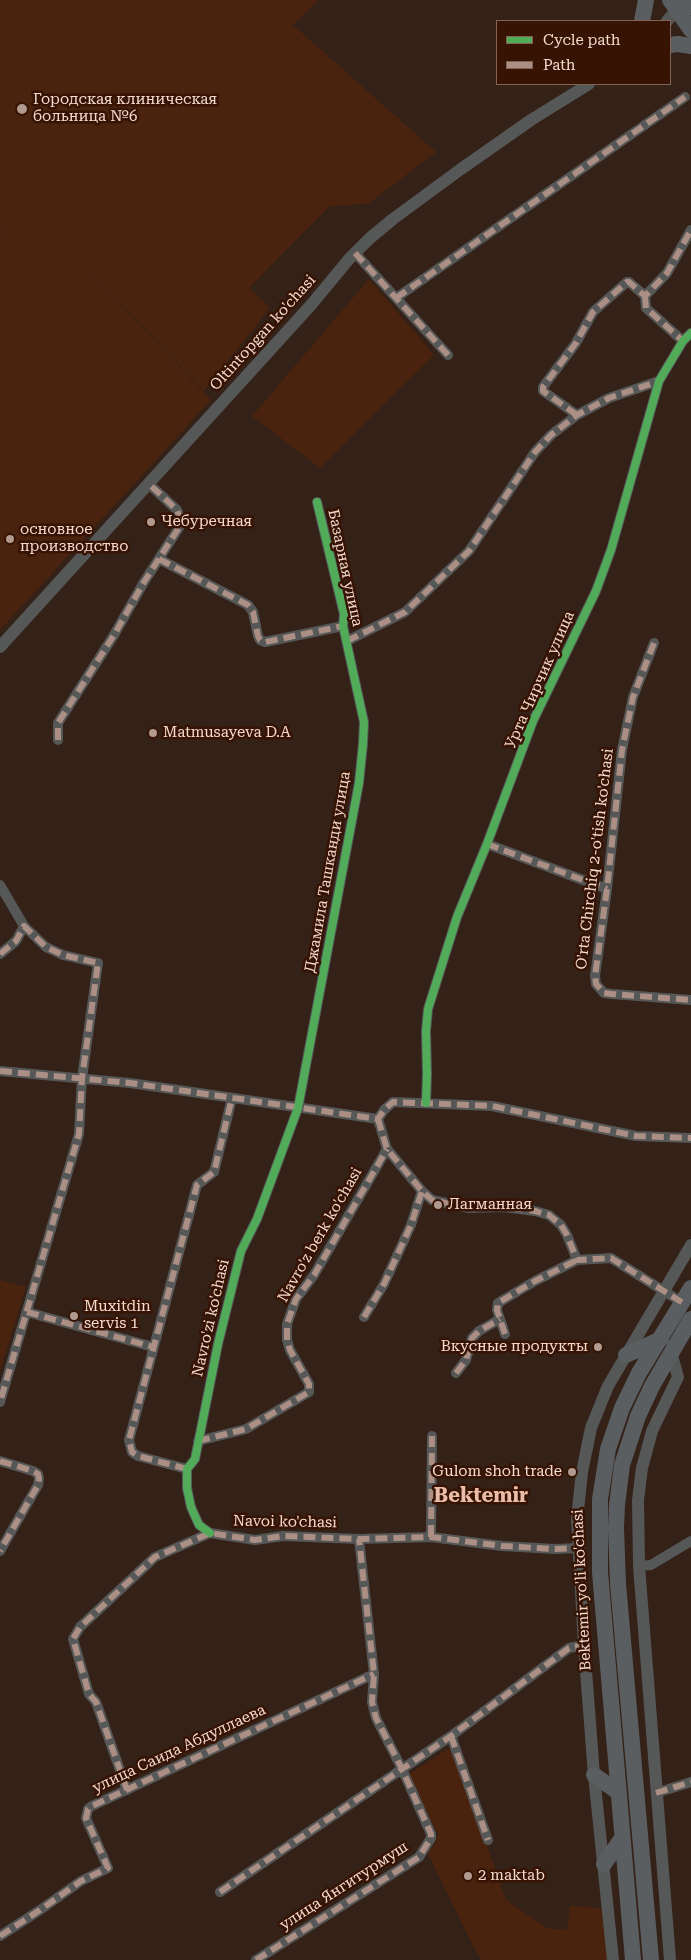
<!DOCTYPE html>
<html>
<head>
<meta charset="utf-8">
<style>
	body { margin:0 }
	#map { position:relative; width:691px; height:1960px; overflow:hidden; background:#342118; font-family:"Roboto Serif",serif }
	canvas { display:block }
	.legend { position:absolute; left:496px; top:20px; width:175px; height:65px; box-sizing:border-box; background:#361302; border:1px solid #826354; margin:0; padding:6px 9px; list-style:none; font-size:15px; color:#f4dbd0 }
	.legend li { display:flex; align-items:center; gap:10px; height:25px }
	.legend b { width:25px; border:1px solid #826354 }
</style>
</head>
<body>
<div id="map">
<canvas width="691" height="1960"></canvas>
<ul class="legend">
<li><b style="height:6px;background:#51ab58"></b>Cycle path</li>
<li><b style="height:6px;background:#ac8f84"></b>Path</li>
</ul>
</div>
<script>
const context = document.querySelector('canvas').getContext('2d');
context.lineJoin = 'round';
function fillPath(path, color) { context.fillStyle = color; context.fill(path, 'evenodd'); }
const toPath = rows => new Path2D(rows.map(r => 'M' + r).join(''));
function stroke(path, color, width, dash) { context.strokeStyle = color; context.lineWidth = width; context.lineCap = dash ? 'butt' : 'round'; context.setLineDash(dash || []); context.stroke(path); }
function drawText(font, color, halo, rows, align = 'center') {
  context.font = font + ' "Roboto Serif",serif'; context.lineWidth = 5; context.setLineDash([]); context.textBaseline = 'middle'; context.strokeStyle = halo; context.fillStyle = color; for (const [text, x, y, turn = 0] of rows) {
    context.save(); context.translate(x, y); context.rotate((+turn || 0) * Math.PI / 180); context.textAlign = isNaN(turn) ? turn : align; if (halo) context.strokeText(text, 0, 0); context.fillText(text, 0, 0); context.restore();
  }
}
const built = toPath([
	[0,0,319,0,293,25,436,152,368,204,330,206,249,288,270,308,204,391,29,207,211,400,0,630,0,236,25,212,0,235],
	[369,279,434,355,320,468,252,416],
	[0,1280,26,1287,0,1371],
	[452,1746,506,1900,547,1928,567,1930,570,1906,601,1908,608,1960,482,1960,473,1946,427,1852,434,1846,438,1834,408,1775]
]);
const minor = toPath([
	[355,253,448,355],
	[645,296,646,308,683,341],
	[396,298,685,97],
	[577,415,543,391,543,387,576,343,593,312,627,282,629,282,645,296,667,273,691,230],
	[159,559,248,605,253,612,258,636,260,640,265,642,343,626],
	[347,641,405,612,469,551,535,452,551,435,577,415,609,398,659,381],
	[654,643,633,697,622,750,607,889,595,976,596,984,604,993,612,994,691,1000],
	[58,740,58,723,114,635,144,582,180,526,180,518,177,510,149,484],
	[487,844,607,889],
	[0,885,24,926,46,947,63,955,98,963,82,1078,79,1134,0,1402],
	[0,954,16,941,24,926],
	[0,1071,130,1083,378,1119,384,1110,393,1102,492,1106,636,1136,691,1138],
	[426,1103,427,1074,426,1031,428,1009,457,917,487,844,533,721,596,591,611,550,659,381,683,341,691,333],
	[378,1119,387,1149,422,1191,432,1200,469,1208,503,1207,535,1211,549,1215,561,1225,567,1235,577,1260,611,1258,683,1303],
	[27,1312,153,1347],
	[364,1317,384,1284,411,1225,422,1191],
	[505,1334,497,1310,498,1303,535,1281,577,1260],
	[456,1373,466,1360,472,1338,479,1331,500,1319],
	[198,1441,246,1429,309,1392,309,1384,290,1350,287,1340,287,1324,296,1299,314,1275,387,1149],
	[0,1461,33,1471,38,1474,39,1479,38,1485,0,1551],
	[187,1469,138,1456,132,1452,129,1440,197,1185,214,1172,232,1098],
	[210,1533,199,1525,191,1507,187,1488,187,1469,195,1459,218,1344,241,1251,257,1219,298,1108,359,783,363,744,364,722,343,626,344,614,317,502],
	[431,1537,432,1436],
	[639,1566,651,1565,691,1541],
	[451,1736,488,1840],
	[127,1790,96,1702,89,1694,73,1639,80,1627,155,1557,210,1533,255,1540,283,1536,359,1539,431,1537,502,1546,555,1549,578,1548],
	[656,1793,691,1782],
	[220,1892,451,1736,569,1648,584,1645],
	[0,1936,40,1910,81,1881,108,1868,86,1818,88,1809,92,1806,374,1674],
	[256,1960,419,1857,431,1838,431,1834,402,1769,376,1718,372,1702,374,1674,359,1539]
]);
const tertiary = toPath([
	[667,21,681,4],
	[0,647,311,305,349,259,370,238,393,219,461,169,531,120,589,84],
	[613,1960,594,1775,584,1645,577,1519,582,1472,591,1428,608,1386,691,1245],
	[670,1960,639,1566,638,1500,642,1468,652,1431,678,1377,671,1352]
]);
const trunk = toPath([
	[670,0,691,30],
	[686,0,691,7],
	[642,21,646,0],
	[670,45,678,44,691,46],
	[626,1355,661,1339],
	[594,1775,618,1792],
	[604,1864,622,1838],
	[633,1960,600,1572,600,1499,608,1449,622,1408,639,1373,691,1288],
	[651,1960,618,1584,616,1528,617,1505,622,1465,638,1416,652,1386,691,1319]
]);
const quiet = toPath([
	[355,253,448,355],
	[645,296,646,308,683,341],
	[396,298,685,97],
	[577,415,543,391,543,387,576,343,593,312,627,282,629,282,645,296,667,273,691,230],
	[159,559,248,605,253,612,258,636,260,640,265,642,343,626],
	[347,641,405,612,469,551,535,452,551,435,577,415,609,398,659,381],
	[654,643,633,697,622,750,607,889,595,976,596,984,604,993,612,994,691,1000],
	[58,740,58,723,114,635,144,582,180,526,180,518,177,510,149,484],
	[487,844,607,889],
	[0,954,16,941,24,926,46,947,63,955,98,963,82,1078,79,1134,0,1402],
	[0,1071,130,1083,378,1119,384,1110,393,1102,492,1106,636,1136,691,1138],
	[378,1119,387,1149,422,1191,432,1200,469,1208,503,1207,535,1211,549,1215,561,1225,567,1235,577,1260,611,1258,683,1303],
	[27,1312,153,1347],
	[364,1317,384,1284,411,1225,422,1191],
	[505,1334,497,1310,498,1303,535,1281,577,1260],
	[456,1373,466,1360,472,1338,479,1331,500,1319],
	[198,1441,246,1429,309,1392,309,1384,290,1350,287,1340,287,1324,296,1299,314,1275,387,1149],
	[0,1461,33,1471,38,1474,39,1479,38,1485,0,1551],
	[187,1469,138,1456,132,1452,129,1440,197,1185,214,1172,232,1098],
	[431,1537,432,1436],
	[451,1736,488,1840],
	[127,1790,96,1702,89,1694,73,1639,80,1627,155,1557,210,1533,255,1540,283,1536,359,1539,431,1537,502,1546,555,1549,578,1548],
	[656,1793,691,1782],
	[220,1892,451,1736,569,1648,584,1645],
	[0,1936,40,1910,81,1881,108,1868,86,1818,88,1809,92,1806,374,1674],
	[256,1960,419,1857,431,1838,431,1834,402,1769,376,1718,372,1702,374,1674,359,1539]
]);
const cycleway = toPath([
	[426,1103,427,1074,426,1031,428,1009,457,917,487,844,533,721,596,591,611,550,659,381,683,341,691,333],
	[210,1533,199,1525,191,1507,187,1488,187,1469,195,1459,218,1344,241,1251,257,1219,298,1108,359,783,363,744,364,722,343,626,344,614,317,502]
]);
const markers = [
	[22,109,6,"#b19a90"],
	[151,522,5,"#b19a90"],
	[10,539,5,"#b19a90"],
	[153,733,5,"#b19a90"],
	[438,1205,5,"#b19a90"],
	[74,1316,5,"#b19a90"],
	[598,1347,5,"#b19a90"],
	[572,1472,5,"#b19a90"],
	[468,1876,5,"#b19a90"]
];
const poiNames = [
	["Городская клиническая",33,100],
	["больница №6",33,117],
	["Чебуречная",161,522],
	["основное",20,530],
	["производство",20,547],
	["Matmusayeva D.A",163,733],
	["Лагманная",448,1205],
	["Muxitdin",84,1307],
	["servis 1",84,1324],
	["Вкусные продукты",588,1347,"right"],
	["Gulom shoh trade",562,1472,"right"],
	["2 maktab",478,1876]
];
const streetNames = [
	["Oltintopgan ko'chasi",263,333,-48],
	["Базарная улица",345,568,78],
	["Урта Чирчик улица",540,680,-66],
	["O'rta Chirchiq 2-o'tish ko'chasi",595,859,-83],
	["Джамила Ташканди улица",328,872,-80],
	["Navro'z berk ko'chasi",320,1235,-60],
	["Navro'zi ko'chasi",211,1318,-77],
	["Navoi ko'chasi",285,1522,1],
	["Bektemir yo'li ko'chasi",582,1590,-93],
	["улица Саида Абдуллаева",179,1749,-25],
	["улица Янгитурмуш",344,1886,-33]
];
const districtNames = [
	["Bektemir",481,1496]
];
fillPath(built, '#4a230e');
stroke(minor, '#565858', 10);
stroke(tertiary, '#565858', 12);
stroke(trunk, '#5a5e60', 16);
stroke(quiet, '#ac8f84', 6, [12, 6]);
stroke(cycleway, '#51ab58', 8);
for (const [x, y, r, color] of markers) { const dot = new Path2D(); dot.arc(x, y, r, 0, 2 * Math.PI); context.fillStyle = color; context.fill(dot); stroke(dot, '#361302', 2); }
drawText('15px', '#f4dbd0', '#361302', poiNames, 'left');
drawText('15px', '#f4dbd0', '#361302', streetNames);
drawText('bold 20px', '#ebbca7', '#361302', districtNames);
</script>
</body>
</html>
